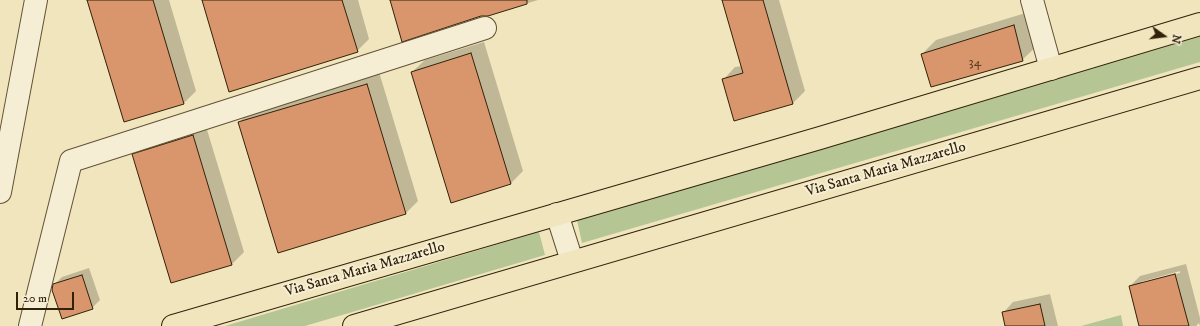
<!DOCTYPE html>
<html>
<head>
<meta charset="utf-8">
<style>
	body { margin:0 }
	#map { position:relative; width:1200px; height:326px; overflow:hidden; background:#f0e5bd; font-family:"IM FELL DW Pica",serif }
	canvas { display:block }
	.north { position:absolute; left:1144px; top:16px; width:40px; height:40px; -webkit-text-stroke:3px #f5eed4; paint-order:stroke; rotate:104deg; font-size:11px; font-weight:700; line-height:16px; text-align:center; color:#322109 }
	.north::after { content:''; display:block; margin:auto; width:14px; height:18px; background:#322109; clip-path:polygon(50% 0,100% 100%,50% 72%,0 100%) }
	.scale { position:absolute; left:16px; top:292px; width:58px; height:18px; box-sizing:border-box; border:2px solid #322109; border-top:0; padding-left:5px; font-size:12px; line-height:14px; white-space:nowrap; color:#322109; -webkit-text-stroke:3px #f5eed4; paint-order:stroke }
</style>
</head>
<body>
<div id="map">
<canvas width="1200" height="326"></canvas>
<div class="north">N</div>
<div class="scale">20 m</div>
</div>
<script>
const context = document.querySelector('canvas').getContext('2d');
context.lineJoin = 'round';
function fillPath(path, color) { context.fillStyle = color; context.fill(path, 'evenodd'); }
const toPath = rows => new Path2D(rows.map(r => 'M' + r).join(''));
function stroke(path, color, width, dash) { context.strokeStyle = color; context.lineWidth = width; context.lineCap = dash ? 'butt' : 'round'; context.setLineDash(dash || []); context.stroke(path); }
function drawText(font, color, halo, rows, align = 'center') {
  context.font = font + ' "IM FELL DW Pica",serif'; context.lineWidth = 4; context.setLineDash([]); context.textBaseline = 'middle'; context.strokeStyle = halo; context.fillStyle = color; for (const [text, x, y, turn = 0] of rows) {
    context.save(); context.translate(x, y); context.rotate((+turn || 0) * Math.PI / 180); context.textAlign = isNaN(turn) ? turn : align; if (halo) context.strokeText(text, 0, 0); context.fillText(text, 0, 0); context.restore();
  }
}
const green = toPath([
	[1200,36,1200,62,582,243,577,220],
	[539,232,545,255,305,326,225,326],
	[1121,315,1123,326,1081,326]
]);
const shadow = toPath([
	[88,0,169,0,196,91,184,103],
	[203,0,358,0,369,39,357,51],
	[391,0,538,0,488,15],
	[723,0,779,0,805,91,792,104,723,80,735,67,742,66],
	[1029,12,1037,46,1022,60,922,54,936,40],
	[484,42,523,171,511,183,412,72,425,60],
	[379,72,418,201,406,213,239,122,252,110],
	[205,123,244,252,232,264,134,155,146,142],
	[1186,264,1200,318,1200,326,1199,323,1196,326,1140,326,1130,286,1140,276],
	[1180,271,1180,273,1141,284,1141,282],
	[89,268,100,300,92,308,54,285,62,277],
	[1050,294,1058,326,1006,326,1003,313,1013,302]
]);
const building = toPath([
	[87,0,153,0,184,104,124,122,87,0],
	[202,0,342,0,358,52,229,92,202,0],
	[390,0,527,0,527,4,488,16,481,16,402,42,390,0],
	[722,0,763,0,793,104,734,121,722,79,743,73,722,0],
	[1014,25,1023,61,931,87,921,54,1014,25],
	[471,53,511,184,451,203,411,72,471,53],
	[367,84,406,214,278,253,238,122,367,84],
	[193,135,232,265,171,283,132,154,193,135],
	[1175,274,1189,326,1139,326,1129,286,1175,274],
	[82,275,93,309,62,319,52,290,53,284,82,275],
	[1040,304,1045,326,1005,326,1002,312,1040,304]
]);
const minor = toPath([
	[1032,0,1051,69],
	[0,192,36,0],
	[557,214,572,261],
	[30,326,71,161,485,28]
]);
const major = toPath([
	[173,326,820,138,1200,24],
	[354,326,1200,78]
]);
const numberNames = [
	["34",975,63]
];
const streetNames = [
	["Via Santa Maria Mazzarello",886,170,-16],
	["Via Santa Maria Mazzarello",365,270,-16]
];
fillPath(green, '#b5c694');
fillPath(shadow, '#0003');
fillPath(building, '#d9956c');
stroke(building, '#322109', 1);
stroke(minor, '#625236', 24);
stroke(major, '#322109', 24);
stroke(minor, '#f5eed4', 22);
stroke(major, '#f0e5bd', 22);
drawText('13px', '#5c3e22', null, numberNames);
drawText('15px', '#322109', '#f5eed4', streetNames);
</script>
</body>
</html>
